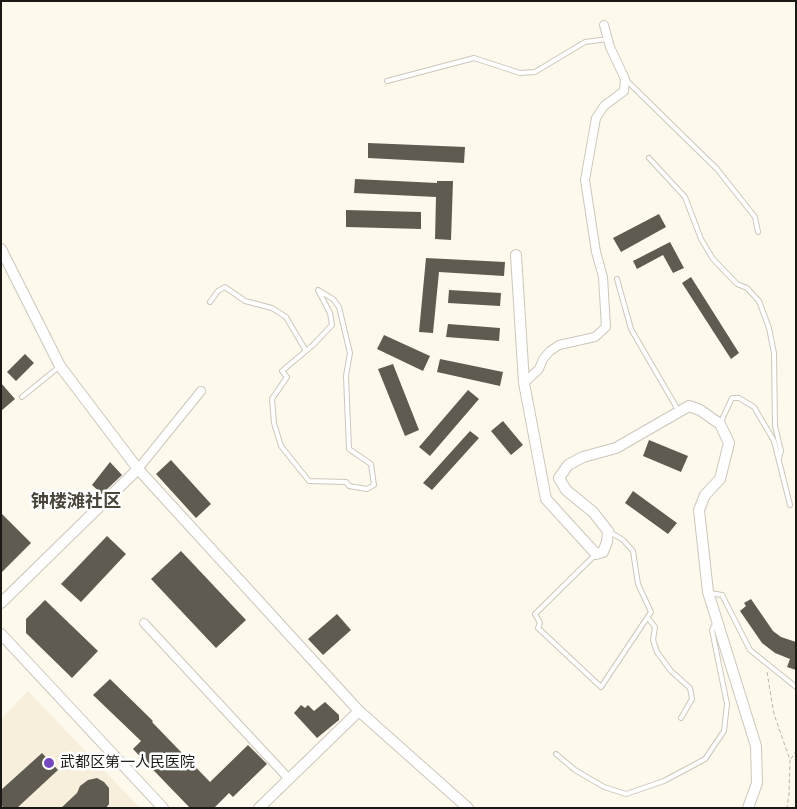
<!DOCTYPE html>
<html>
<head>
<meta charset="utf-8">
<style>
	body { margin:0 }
	#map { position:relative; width:797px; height:809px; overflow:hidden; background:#fef9ed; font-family:Rubik,sans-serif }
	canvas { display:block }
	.frame { position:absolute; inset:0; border:2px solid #1b1915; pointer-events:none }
</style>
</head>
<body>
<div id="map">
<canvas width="797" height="809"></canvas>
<div class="frame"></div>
</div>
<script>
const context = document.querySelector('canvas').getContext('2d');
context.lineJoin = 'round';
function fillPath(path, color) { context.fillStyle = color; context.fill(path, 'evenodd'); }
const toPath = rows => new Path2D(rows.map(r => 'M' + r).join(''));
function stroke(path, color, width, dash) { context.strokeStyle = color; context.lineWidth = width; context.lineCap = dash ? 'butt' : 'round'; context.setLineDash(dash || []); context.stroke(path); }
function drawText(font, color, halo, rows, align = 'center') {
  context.font = font + ' Rubik,"Noto Sans SC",sans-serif'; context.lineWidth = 5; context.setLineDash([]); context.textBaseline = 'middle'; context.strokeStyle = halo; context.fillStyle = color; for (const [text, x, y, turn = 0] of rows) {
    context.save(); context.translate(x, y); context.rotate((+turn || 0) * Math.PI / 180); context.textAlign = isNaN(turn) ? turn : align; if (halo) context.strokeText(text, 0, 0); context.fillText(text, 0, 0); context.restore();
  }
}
const built = toPath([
	[28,691,140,808,1,808,1,719]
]);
const building = toPath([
	[368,143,465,147,464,163,368,158],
	[355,179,437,183,437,181,453,181,451,240,435,239,436,197,354,193],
	[346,210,421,212,421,229,346,227],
	[659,214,666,227,621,252,613,238],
	[670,242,684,268,673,273,663,255,637,269,633,261],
	[426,258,505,262,504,276,439,272,433,333,419,332],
	[691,277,739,353,731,359,682,283],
	[449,290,501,293,500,306,448,303],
	[448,324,500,328,499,341,446,337],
	[384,335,430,356,423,371,377,349],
	[25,354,34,363,16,381,7,372],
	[440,359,503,372,500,386,437,372],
	[393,364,419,430,405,436,378,369],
	[1,383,15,399,1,411],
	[468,390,479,399,430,456,419,447],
	[503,421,523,445,511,455,491,431],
	[470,431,479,438,432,490,423,483],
	[649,440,688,456,681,472,643,456],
	[171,460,211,504,196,518,156,474],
	[110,462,122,475,102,494,92,485],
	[633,491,677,523,668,534,625,503],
	[1,513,31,543,1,573],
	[107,536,126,554,81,602,61,584],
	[181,551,246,620,216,648,151,579],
	[751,599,773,631,781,637,796,642,796,670,787,667,790,659,775,653,762,643,740,611,746,606,744,603],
	[45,600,98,651,72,678,26,633,26,619],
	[337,614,351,630,323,655,308,639],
	[110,679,153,721,152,722,210,782,248,745,267,764,233,797,229,793,214,808,190,808,133,749,141,741,93,695],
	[325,702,339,715,339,720,317,738,294,713,301,705,305,708,308,705,314,711],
	[42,753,58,770,17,808,4,808,1,805,1,790],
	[97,778,104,782,109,788,109,804,106,808,61,808,77,793,80,786,88,780]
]);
const path = toPath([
	[767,672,774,714,790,760,789,795,787,808],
	[791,759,796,751]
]);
const service = toPath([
	[625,79,717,169,755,217,758,232],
	[387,81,474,58,520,73,535,72,585,42,608,39],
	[649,158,685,197,701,239,713,259,737,284,747,288,759,301,769,328,774,353,775,426,781,451,779,458],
	[617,279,631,329,678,410],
	[318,290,333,299,339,307,350,353,346,376,349,449,371,464,374,485,367,489,349,486,346,482,309,481,281,446,274,423,272,399,287,377,282,371,313,345,332,325,330,313,318,290],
	[210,302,218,291,225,287,245,301,272,308,286,317,306,351],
	[22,397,60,366],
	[720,424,732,398,739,398,754,407,774,441,790,505],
	[596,554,535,614,540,623,538,628,601,687,651,612,638,584,633,551,623,540,610,532],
	[710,593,722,595,750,650,796,687],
	[648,618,655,627,653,640,657,652,671,671,690,688,692,699,681,718],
	[556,754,575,770,604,787,626,794,664,781,705,759,724,731,727,704,712,630,715,624]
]);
const minor = toPath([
	[524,383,539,369,543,359,550,351,559,345,595,337,606,327,603,277,596,252,585,180,596,118,604,106,624,91,625,79,610,47,604,25],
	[138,469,201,391],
	[144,623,289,779]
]);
const tertiary = toPath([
	[1,249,60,366,138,469,359,711,468,808],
	[516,255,524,383,546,499,596,554,603,552,607,542,608,531,593,512,566,490,559,478,568,465,583,457,616,448,689,406,700,410,720,424,729,443,720,479,705,495,699,510,708,592,756,746,757,783,748,808],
	[1,603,138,469],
	[1,634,163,808],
	[259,808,359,711]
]);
const markers = [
	[49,763,6,"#7547bf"]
];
const poiNames = [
	["武都区第一人民医院",60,763]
];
const quarterNames = [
	["钟楼滩社区",76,502]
];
fillPath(built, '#f7efdc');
fillPath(building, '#5f5b51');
stroke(service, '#ccc7bc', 6);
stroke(minor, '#ccc7bc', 10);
stroke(tertiary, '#ccc7bc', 12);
stroke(path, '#b9b5ab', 1, [4, 2.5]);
stroke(service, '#fff', 4);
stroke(minor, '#fff', 8);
stroke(tertiary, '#fff', 10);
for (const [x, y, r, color] of markers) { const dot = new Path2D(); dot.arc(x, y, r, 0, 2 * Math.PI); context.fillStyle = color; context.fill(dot); stroke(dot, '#fff', 2); }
drawText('15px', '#1b1915', '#fff', poiNames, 'left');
drawText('bold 18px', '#4a463c', '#fff', quarterNames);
</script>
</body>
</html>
